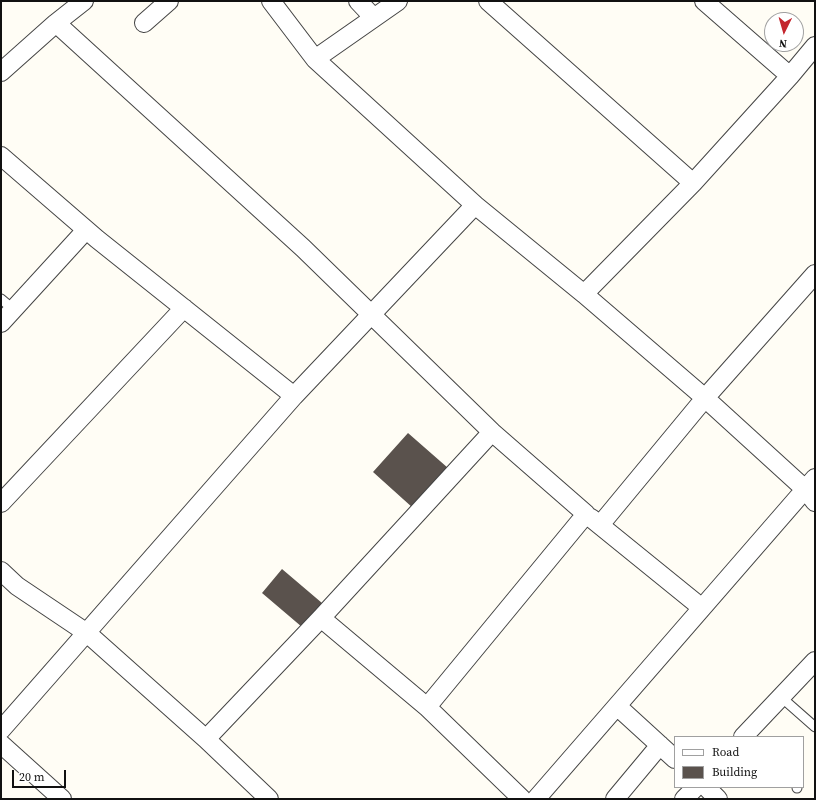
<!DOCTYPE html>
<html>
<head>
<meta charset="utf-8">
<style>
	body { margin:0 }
	#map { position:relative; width:816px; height:800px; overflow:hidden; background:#fffdf5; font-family:"Source Serif 4",serif }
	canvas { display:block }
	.frame { position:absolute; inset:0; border:2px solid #111; pointer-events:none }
	.legend { position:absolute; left:674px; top:736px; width:130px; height:52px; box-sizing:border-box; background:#fff; border:1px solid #a0a0a0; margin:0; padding:5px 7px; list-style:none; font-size:12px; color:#111 }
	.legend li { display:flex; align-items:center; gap:8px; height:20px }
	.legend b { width:20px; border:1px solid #a0a0a0 }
	.north { position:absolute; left:764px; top:12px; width:40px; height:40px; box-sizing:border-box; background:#fff; border:1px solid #a0a0a0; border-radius:50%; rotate:185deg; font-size:11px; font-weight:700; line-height:16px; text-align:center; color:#111 }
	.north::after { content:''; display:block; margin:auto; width:14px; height:18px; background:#c4262e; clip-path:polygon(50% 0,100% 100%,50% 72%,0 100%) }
	.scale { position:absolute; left:12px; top:770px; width:54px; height:18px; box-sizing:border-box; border:2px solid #111; border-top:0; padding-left:5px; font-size:12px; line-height:14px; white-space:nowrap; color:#111; -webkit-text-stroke:3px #fff; paint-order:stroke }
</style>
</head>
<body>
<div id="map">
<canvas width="816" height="800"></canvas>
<div class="frame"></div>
<ul class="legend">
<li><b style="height:5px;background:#fff"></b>Road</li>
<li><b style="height:11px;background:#5a524d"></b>Building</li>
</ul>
<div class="north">N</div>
<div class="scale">20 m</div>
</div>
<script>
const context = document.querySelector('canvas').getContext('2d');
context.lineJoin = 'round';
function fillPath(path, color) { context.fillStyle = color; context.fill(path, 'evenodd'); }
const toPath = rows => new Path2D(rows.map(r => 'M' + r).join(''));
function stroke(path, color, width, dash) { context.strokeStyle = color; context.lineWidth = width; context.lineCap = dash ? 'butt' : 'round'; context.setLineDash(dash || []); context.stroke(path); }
const building = toPath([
	[408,433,448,468,413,508,373,472],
	[282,569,322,603,302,627,262,593]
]);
const service = toPath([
	[1,299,14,310],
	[781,697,815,727],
	[797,787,797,788]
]);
const minor = toPath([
	[271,1,315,59],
	[358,1,374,18],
	[398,1,315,59,475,205],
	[488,1,693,183,584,294],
	[704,1,790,76],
	[56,23,303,248,492,432,586,514,427,707,522,799],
	[144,23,169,1],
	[1,72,56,23,84,1],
	[1,156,97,239,294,396,1,730],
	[693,183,790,76,815,46],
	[1,323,86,230],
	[294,396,475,205,584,294,705,398,806,490,815,502],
	[1,503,184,308],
	[591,518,702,608],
	[600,525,705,398,815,274],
	[1,571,17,586,87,633,206,739,269,799],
	[321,618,427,707],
	[617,706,675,759],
	[743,737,815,661],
	[206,739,321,618,492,432],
	[1,744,62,799],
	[706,787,718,799],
	[536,799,815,478],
	[615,799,660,745],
	[684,799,696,787]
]);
fillPath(building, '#5a524d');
stroke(service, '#444', 11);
stroke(minor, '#444', 20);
stroke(service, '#fff', 9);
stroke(minor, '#fff', 18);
</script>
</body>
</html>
